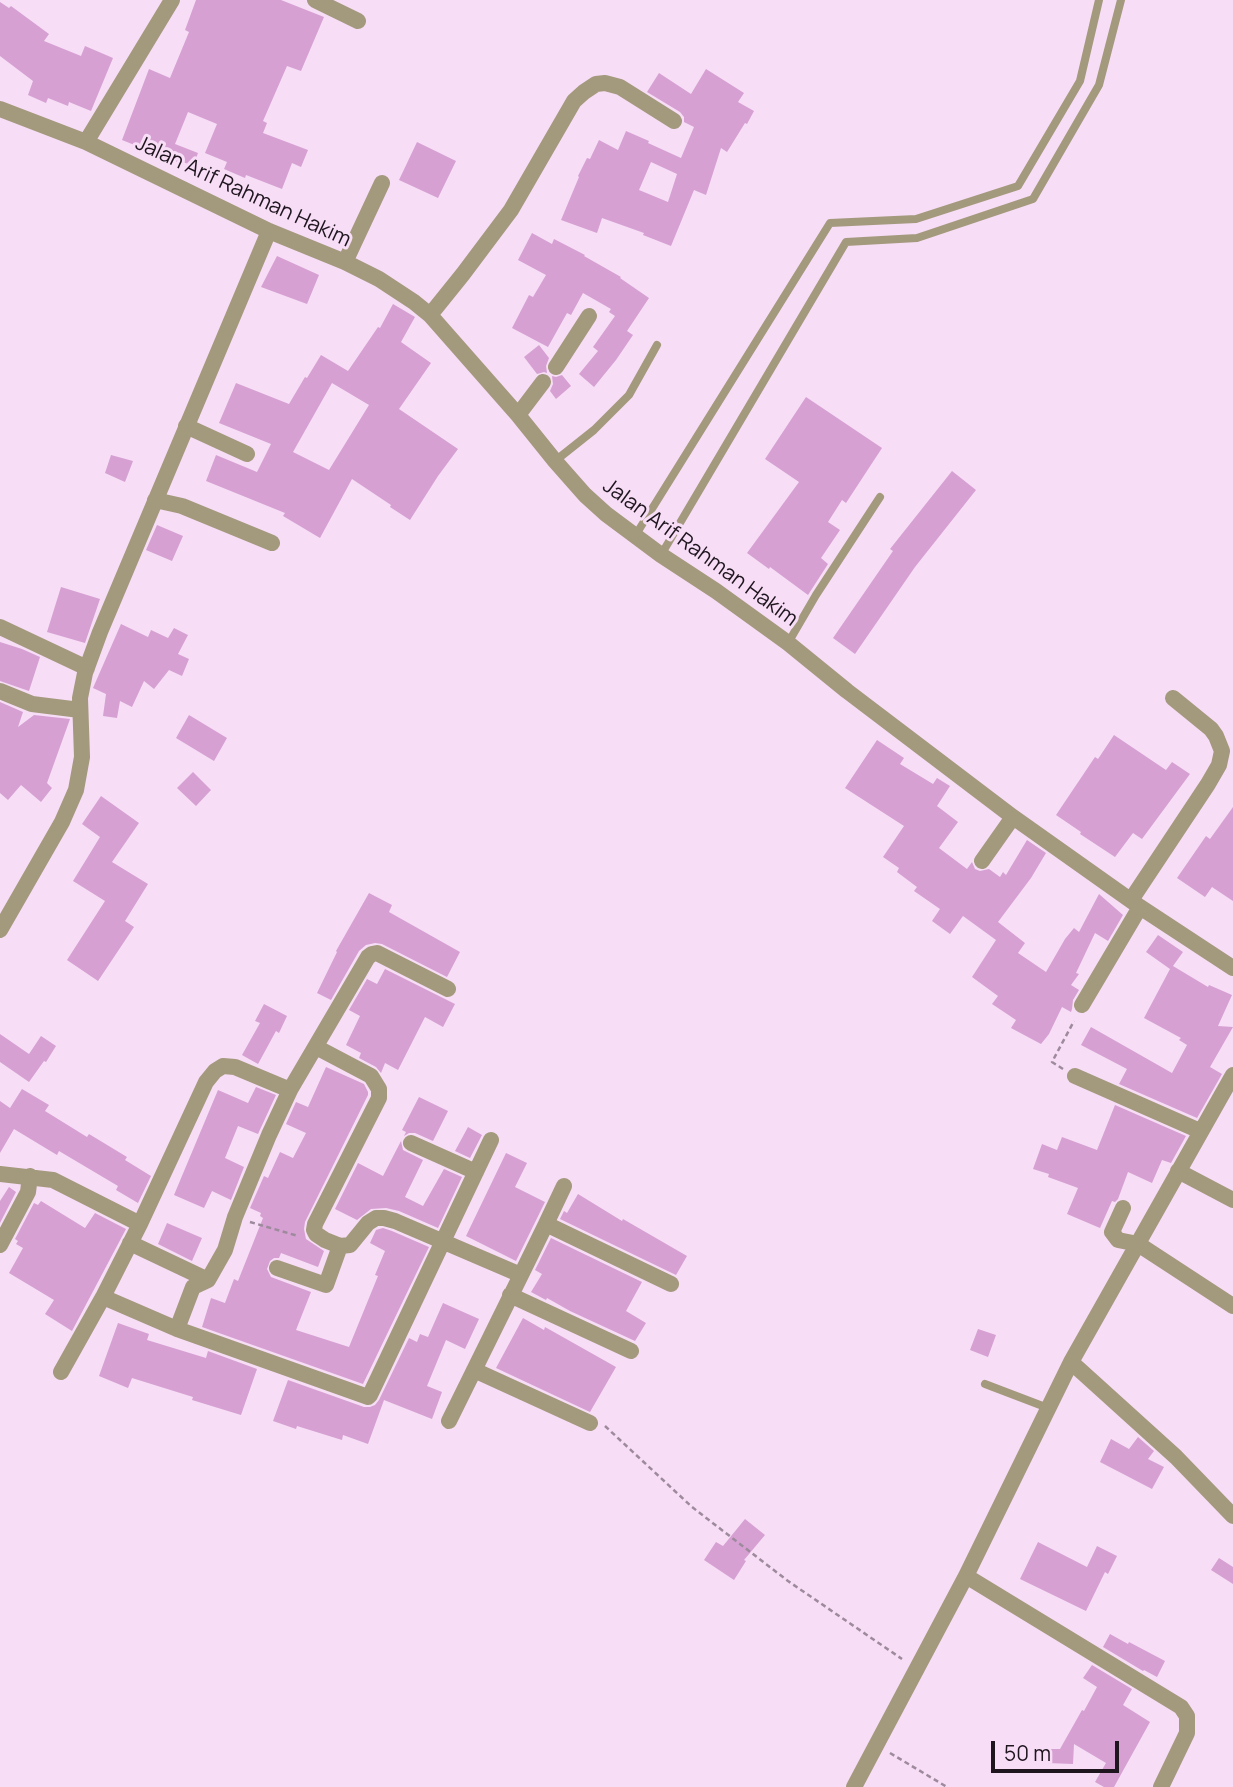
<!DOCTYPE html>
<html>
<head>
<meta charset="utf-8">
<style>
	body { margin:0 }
	#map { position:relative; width:1233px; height:1787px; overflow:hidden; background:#f7ddf6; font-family:Manrope,sans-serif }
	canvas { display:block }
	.scale { position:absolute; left:991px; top:1741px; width:128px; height:32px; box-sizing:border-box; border:4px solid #1e151e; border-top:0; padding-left:9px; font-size:21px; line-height:24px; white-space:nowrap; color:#1e151e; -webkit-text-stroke:5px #f7ddf6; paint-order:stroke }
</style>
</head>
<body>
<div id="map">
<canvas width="1233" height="1787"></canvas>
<div class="scale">50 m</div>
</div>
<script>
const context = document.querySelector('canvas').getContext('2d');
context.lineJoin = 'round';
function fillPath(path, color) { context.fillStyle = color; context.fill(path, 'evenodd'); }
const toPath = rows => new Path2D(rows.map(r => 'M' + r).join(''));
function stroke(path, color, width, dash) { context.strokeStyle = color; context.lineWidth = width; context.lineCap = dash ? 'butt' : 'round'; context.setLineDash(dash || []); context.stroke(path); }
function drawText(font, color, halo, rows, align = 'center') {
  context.font = font + ' Manrope,sans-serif'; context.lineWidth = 6; context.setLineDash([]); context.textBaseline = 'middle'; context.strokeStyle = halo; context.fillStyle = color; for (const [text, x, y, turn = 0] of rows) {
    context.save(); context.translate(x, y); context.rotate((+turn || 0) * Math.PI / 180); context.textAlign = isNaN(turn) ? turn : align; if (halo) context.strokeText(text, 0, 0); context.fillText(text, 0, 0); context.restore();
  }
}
const building = toPath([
	[196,0,281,0,324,17,301,71,287,66,263,121,267,123,263,133,308,150,301,167,292,163,282,189,246,175,245,178,224,169,227,162,205,153,217,124,188,112,175,144,198,153,193,166,183,162,182,164,122,140,149,69,170,78,189,32,185,30],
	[0,2,9,8,11,6,49,34,44,41,81,56,85,46,113,58,91,111,69,102,68,106,48,98,46,103,28,95,33,81,0,56],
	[706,69,744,93,738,102,754,111,747,124,745,123,727,152,721,148,706,195,694,190,671,246,643,235,644,233,602,218,597,233,561,220,579,177,578,176,587,158,590,159,599,140,618,150,626,131,649,141,648,143,681,158,694,127,684,122,684,117,680,112,647,92,659,73,691,94],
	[651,162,677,174,668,202,639,190],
	[417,142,456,161,438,198,399,180],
	[532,233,552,244,554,239,585,255,584,256,621,277,620,278,649,298,627,331,633,335,616,360,594,387,579,374,598,351,593,347,615,316,609,312,611,309,583,293,571,315,567,313,548,347,512,328,529,295,533,297,546,275,518,260],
	[277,256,319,275,307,304,261,287],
	[393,304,415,317,401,342,431,363,399,409,458,449,438,476,410,520,390,507,391,505,352,479,320,538,283,516,285,513,206,481,216,455,257,472,271,444,219,423,236,383,289,404,305,377,307,378,321,355,348,371,378,327,380,328],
	[332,383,369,405,329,470,293,452],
	[539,345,549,358,546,366,547,373,544,372,537,374,524,357],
	[562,375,571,386,556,399,550,391,553,384,552,376,556,377],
	[806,397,882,448,846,503,842,500,828,522,840,530,821,558,828,564,808,595,770,567,769,569,747,553,799,482,765,459],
	[111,455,133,461,125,482,105,473],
	[952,471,976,490,915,567,855,654,833,638,893,551,890,549],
	[157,525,183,536,172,561,146,550],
	[61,587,100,599,85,643,47,632],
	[121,624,148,637,151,630,168,638,174,628,188,635,178,654,189,659,182,676,169,670,154,689,144,681,132,707,120,701,117,718,103,716,106,694,93,688],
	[0,642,22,649,40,657,29,691,0,681],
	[0,702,23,712,18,727,34,715,70,719,47,783,52,788,41,802,21,785,8,800,0,793],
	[189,715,227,738,214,761,176,738],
	[1114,735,1166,770,1172,762,1190,774,1142,839,1133,833,1115,857,1080,834,1081,832,1056,815,1095,757,1098,759],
	[877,740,904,758,900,764,933,784,937,778,950,786,937,806,958,822,939,848,967,869,972,862,975,869,980,871,989,869,1000,877,1003,872,1006,875,1027,840,1046,853,1031,878,998,922,1025,943,1018,953,1046,972,1065,939,1074,928,1079,932,1099,894,1123,915,1108,941,1095,933,1076,973,1079,974,1071,985,1079,990,1073,1000,1072,1009,1071,1012,1062,1007,1049,1034,1041,1044,1011,1028,1016,1020,992,1004,998,996,972,977,996,940,963,916,950,934,932,921,940,909,914,891,917,887,897,872,899,868,883,857,904,826,845,788],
	[193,772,211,790,196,806,177,788],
	[101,796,139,823,112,862,148,884,125,921,134,927,98,981,67,960,105,901,73,881,100,837,82,824],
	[1233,807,1233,901,1212,887,1205,897,1177,878,1206,836,1210,839],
	[369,893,392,905,389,912,460,952,447,977,382,944,375,943,366,945,359,951,331,1000,317,993,337,952,336,951],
	[1158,935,1183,952,1173,966,1208,987,1209,985,1232,995,1218,1026,1233,1027,1210,1067,1222,1074,1197,1118,1119,1084,1127,1069,1081,1045,1091,1027,1172,1073,1187,1045,1179,1040,1181,1038,1144,1018,1170,969,1146,952],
	[385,969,455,1004,443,1027,425,1017,398,1070,385,1063,381,1073,376,1067,359,1058,361,1053,346,1045,360,1016,349,1010,367,979,377,984],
	[264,1004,287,1016,279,1033,276,1031,258,1064,242,1055,260,1023,255,1021],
	[0,1034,29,1054,41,1036,56,1046,46,1062,44,1061,29,1082,0,1062],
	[326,1067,364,1084,368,1092,368,1095,305,1222,304,1229,306,1239,324,1251,318,1267,281,1253,279,1258,274,1258,270,1261,267,1269,271,1277,311,1292,296,1330,349,1347,378,1276,375,1275,385,1251,370,1243,376,1230,383,1228,392,1231,429,1247,363,1384,202,1327,211,1298,225,1303,234,1279,238,1281,263,1218,260,1216,261,1213,250,1208,264,1176,268,1178,280,1152,293,1158,306,1133,286,1124,296,1102,308,1107],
	[256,1087,276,1095,258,1134,238,1126,225,1158,244,1167,231,1200,212,1191,204,1208,174,1195,218,1090,248,1103],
	[22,1089,49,1105,45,1111,87,1137,89,1134,127,1157,125,1160,151,1176,138,1203,116,1190,118,1186,59,1151,57,1155,14,1129,0,1153,0,1101,10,1108],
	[419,1097,448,1111,433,1141,415,1133,409,1133,404,1136,406,1132,402,1130],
	[1115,1105,1186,1136,1171,1163,1162,1160,1152,1183,1128,1172,1118,1199,1115,1202,1112,1201,1100,1228,1067,1214,1078,1188,1048,1177,1049,1174,1033,1169,1042,1144,1057,1150,1062,1137,1097,1150],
	[468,1127,482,1135,470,1158,455,1151],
	[401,1141,403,1150,423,1160,405,1197,423,1206,444,1169,462,1177,438,1228,399,1211,386,1208,371,1209,357,1220,335,1209,358,1163,383,1176],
	[506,1153,527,1163,515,1187,545,1202,516,1261,466,1236],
	[9,1187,16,1192,0,1223,0,1201],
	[578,1194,622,1221,623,1219,687,1256,676,1275,560,1219,564,1211,567,1213],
	[41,1201,85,1228,95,1213,126,1229,72,1331,45,1314,54,1300,9,1273,23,1248,16,1244,18,1241,15,1239,34,1203,38,1205],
	[167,1223,202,1238,192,1261,158,1244],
	[551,1238,642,1282,626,1311,646,1323,635,1341,570,1311,547,1298,546,1300,531,1292,542,1274,535,1270],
	[443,1303,479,1319,465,1349,446,1340,427,1386,442,1392,432,1419,384,1400,368,1444,343,1435,342,1440,297,1426,296,1429,273,1421,288,1380,364,1407,370,1407,375,1405,379,1400,409,1338,417,1342,420,1334,428,1337],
	[523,1318,544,1330,545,1327,616,1367,590,1412,496,1368],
	[118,1323,149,1334,147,1340,206,1358,208,1351,257,1369,241,1415,192,1400,193,1397,132,1378,128,1388,99,1376],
	[978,1329,996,1335,988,1357,970,1350],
	[1138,1437,1154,1451,1148,1459,1164,1467,1152,1489,1100,1462,1111,1439,1129,1449],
	[745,1519,765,1535,744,1560,746,1561,734,1580,704,1560,716,1542,723,1546],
	[1038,1542,1087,1567,1097,1546,1117,1556,1108,1574,1105,1572,1086,1611,1020,1579],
	[1219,1558,1233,1567,1233,1584,1211,1570],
	[1110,1634,1128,1644,1129,1642,1165,1661,1157,1677,1144,1670,1143,1671,1103,1647],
	[1092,1665,1132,1689,1123,1705,1150,1722,1114,1787,1104,1787,1095,1782,1106,1763,1074,1744,1073,1764,1047,1763,1047,1749,1060,1749,1082,1710,1084,1711,1097,1687,1083,1678]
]);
const path = toPath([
	[1063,1069,1052,1062,1074,1021],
	[250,1222,298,1236],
	[605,1426,692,1507,788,1581,902,1659],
	[890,1753,947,1787]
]);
const lane = toPath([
	[555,461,594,430,629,395,657,345],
	[635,536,830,223,916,219,1018,186,1080,81,1099,0],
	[661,555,846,242,917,238,1033,199,1099,85,1121,0],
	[788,643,816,595,880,497],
	[985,1384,1048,1408]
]);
const street = toPath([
	[315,0,358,21],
	[0,109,86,142,269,231,345,262,379,279,414,302,430,315,518,415,555,461,585,495,606,514,661,555,716,591,788,643,847,691,1013,817,1140,907,1233,968],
	[86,142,172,0],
	[345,262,382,183],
	[430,315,463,274,511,210,574,101,584,92,596,84,605,83,620,87,674,121],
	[556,367,589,316],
	[518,415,543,382],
	[186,426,247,454],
	[155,500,182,506,272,543],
	[0,627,87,668],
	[0,691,32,704,80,710],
	[982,861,1013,817],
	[1131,900,1208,784,1219,765,1222,751,1216,736,1211,729,1173,698],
	[0,930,62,822,76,790,82,757,80,698,85,673,100,632,269,231],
	[1082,1005,1140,907],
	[316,1047,371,1076,379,1089,379,1098,315,1224,314,1230,316,1234,325,1240,340,1246],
	[1075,1076,1200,1131],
	[411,1143,476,1172],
	[1178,1171,1233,1200],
	[0,1174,53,1180,140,1224,103,1297,61,1372],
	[1123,1208,1112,1232,1118,1240,1138,1244,1233,1306],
	[140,1224,206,1082,215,1071,223,1066,235,1067,290,1090],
	[546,1224,564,1186],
	[130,1243,208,1280],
	[0,1245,28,1192,30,1176],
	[277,1268,326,1285,340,1246,350,1245,368,1223,376,1218,384,1218,395,1221,521,1275,546,1224,671,1284],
	[510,1295,631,1351],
	[103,1297,177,1329,368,1397,370,1395,491,1140],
	[177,1329,193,1287,208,1280,225,1250,235,1217,269,1135,290,1090,368,957,372,954,377,953,448,989],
	[1071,1362,1176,1457,1233,1516],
	[474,1370,590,1423],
	[449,1421,521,1275],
	[966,1576,1181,1707,1187,1716,1187,1733,1161,1787],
	[854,1787,966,1576,1071,1362,1233,1075]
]);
const streetNames = [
	["Jalan Arif Rahman Hakim",243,192,25],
	["Jalan Arif Rahman Hakim",700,553,36]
];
fillPath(building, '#d6a0d3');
stroke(path, '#9d8a9c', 2.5, [5, 3.5]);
stroke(lane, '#a3997c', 8);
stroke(street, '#a3997c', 16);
drawText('21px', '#1e151e', '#f7ddf6', streetNames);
</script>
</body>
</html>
